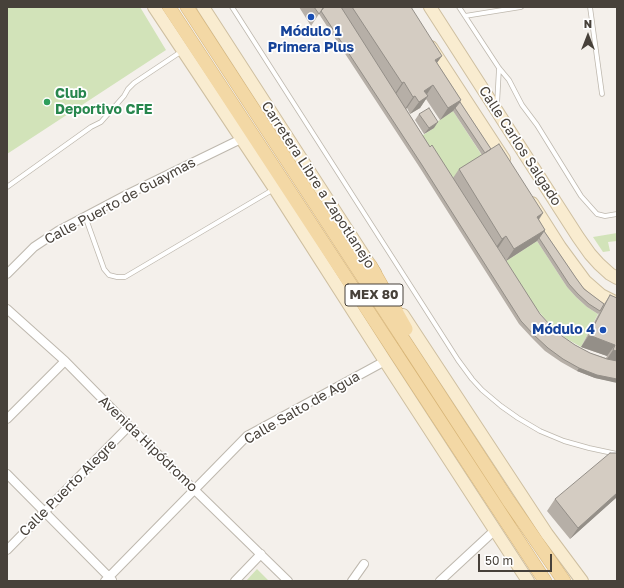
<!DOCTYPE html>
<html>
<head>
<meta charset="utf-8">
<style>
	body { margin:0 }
	#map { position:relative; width:624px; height:588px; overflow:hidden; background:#f4f0eb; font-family:"Golos Text",sans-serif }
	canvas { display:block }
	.frame { position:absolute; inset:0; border:8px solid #47413a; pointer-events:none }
	.north { position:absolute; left:568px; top:16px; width:40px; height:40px; -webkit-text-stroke:3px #fff; paint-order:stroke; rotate:0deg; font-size:11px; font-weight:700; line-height:16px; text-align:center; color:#47413a }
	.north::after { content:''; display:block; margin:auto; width:14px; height:18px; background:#47413a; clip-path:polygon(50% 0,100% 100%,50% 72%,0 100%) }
	.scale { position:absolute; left:478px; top:554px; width:74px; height:18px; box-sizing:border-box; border:2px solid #47413a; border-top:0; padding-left:5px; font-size:12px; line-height:14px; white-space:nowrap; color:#47413a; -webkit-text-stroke:3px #fff; paint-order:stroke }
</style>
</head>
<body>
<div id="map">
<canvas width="624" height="588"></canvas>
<div class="frame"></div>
<div class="north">N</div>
<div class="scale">50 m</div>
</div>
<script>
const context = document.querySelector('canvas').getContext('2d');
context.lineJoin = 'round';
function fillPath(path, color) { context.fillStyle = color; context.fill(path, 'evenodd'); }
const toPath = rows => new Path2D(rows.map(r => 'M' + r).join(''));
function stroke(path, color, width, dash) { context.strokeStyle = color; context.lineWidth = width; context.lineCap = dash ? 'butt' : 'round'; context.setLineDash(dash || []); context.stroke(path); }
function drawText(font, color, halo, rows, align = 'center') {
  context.font = font + ' "Golos Text",sans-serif'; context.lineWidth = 3.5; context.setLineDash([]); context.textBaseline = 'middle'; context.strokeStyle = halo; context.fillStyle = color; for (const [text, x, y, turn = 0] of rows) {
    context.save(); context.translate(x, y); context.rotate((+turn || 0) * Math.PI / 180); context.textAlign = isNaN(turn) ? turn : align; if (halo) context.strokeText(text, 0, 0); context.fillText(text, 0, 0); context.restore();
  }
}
const green = toPath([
	[7,7,140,7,166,50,7,154],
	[453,111,485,160,450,181,420,137,434,128,432,125],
	[617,233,617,241,608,242,610,251,603,252,593,237],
	[537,241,567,287,576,297,587,307,598,314,581,347,567,339,550,325,531,302,506,261],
	[257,569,269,581,246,581]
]);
const lane = toPath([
	[232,7,458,360,472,379,482,390,501,406,518,418,540,431,564,441,589,448,617,454],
	[459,7,499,68,509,80,522,105,537,125,581,196,597,214,605,216,617,214],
	[590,7,602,94],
	[465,16,521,7],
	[497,105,499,68],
	[7,187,91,127,101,122,124,96,128,89,134,83,182,51],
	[85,216,104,269,109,275,117,277,125,277,274,189]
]);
const street = toPath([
	[7,274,34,247,58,231,128,194,241,139],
	[7,309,65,361,129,426,288,581],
	[7,419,65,361],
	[7,474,112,580],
	[7,550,129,426],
	[105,581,247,436,385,361],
	[235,581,261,554],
	[352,581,364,564],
	[440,581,495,530]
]);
const secondary = toPath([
	[154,7,275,189,385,361,528,581],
	[203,7,375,273],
	[430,7,578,237,590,254,599,264,610,274,617,278],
	[431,47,504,159],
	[532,203,560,247,585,281,601,295,617,303],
	[403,315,547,534,582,581]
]);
const primary = toPath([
	[169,7,545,581],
	[187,7,508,500,564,581],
	[370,265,406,329]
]);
const wall = toPath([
	[299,7,411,7,437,63,461,100,460,102,491,149,543,213,539,220,545,230,544,231,576,278,584,289,604,304,610,295,617,298,615,382,595,378,577,371,561,362,545,351,532,338,519,324,420,168,319,14,311,26],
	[426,99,440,120,453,111,482,155,459,169,453,178,430,147,406,109,407,108,410,114,420,108],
	[537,241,567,287,576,297,587,307,598,314,599,313,581,347,607,356,606,358,590,353,575,345,562,336,550,325,540,314,497,248,498,248,506,261],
	[419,114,434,128,424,134,415,120],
	[617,453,617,497,570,539,547,511,555,499]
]);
const shadedWall = toPath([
	[442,56,434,67,435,60],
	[404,82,396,94,394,95,402,83],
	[433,85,425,97,424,91],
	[415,96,407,108,405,109,413,97],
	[428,96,420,108,410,114,419,102],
	[461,100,453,111,440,120,448,108],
	[438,122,434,128,424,134,429,128],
	[543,213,535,224,537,217],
	[545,230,537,241,506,261,514,249],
	[506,236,498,248,494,250,502,239],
	[589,335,615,345,607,356,581,347],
	[613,350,617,351,617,364,605,362],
	[579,368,617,379,617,383,595,378,577,371],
	[617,493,617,497,570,539,578,528]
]);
const building = toPath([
	[314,7,324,7,319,14,314,7],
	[324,7,341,7,430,147,432,145,540,314,550,325,562,336,575,345,590,353,607,359,617,361,617,379,597,375,579,368,563,359,548,348,534,335,521,321,422,165,321,11,324,7],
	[352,7,411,7,442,56,435,60,461,100,448,108,433,85,424,91,428,96,419,102,415,96,413,97,404,82,402,83,352,7],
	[460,102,491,149,485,153,455,108,460,102],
	[429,108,438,122,429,128,419,114,429,108],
	[499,144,543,213,537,217,545,230,514,249,506,236,502,239,459,169,499,144],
	[544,231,576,278,584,289,604,304,600,311,589,304,578,294,569,284,539,238,544,231],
	[610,295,617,298,617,351,613,350,615,345,589,335,610,295],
	[610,453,617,453,617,493,578,528,555,499,610,453]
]);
const markers = [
	[311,17,4,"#1a4fb4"],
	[47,102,4,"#2e9e5b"],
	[603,330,4,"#1a4fb4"]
];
const shields = [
	[374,295,58]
];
const shieldNames = [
	["MEX 80",374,295]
];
const transitNames = [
	["Módulo 1",311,32],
	["Primera Plus",311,48],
	["Módulo 4",595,330,"right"]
];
const leisureNames = [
	["Club",55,94],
	["Deportivo CFE",55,110]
];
const streetNames = [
	["Calle Carlos Salgado",520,146,57],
	["Carretera Libre a Zapotlanejo",318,185,57],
	["Calle Puerto de Guaymas",120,201,-28],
	["Calle Salto de Agua",302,408,-30],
	["Avenida Hipódromo",148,444,44],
	["Calle Puerto Alegre",68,488,-45]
];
fillPath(green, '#d2e3b9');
stroke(lane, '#beb8ae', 5.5);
stroke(street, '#beb8ae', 10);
stroke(secondary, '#cebfa0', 14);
stroke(primary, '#d7b476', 14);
stroke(lane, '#fff', 4);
stroke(street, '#fff', 8);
stroke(secondary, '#f9ecd0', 12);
stroke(primary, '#f3d8a5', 13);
fillPath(wall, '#b6afa7');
fillPath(shadedWall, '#948f88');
fillPath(building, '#d4ccc2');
stroke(building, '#948f88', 1);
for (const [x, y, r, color] of markers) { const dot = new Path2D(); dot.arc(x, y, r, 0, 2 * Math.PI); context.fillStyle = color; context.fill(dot); stroke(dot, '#fff', 1.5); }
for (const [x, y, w] of shields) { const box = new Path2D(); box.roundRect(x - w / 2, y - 11, w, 22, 3); context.fillStyle = '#fff'; context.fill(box); stroke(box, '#47413a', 1); }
drawText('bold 13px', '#47413a', null, shieldNames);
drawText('bold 14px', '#164399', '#fff', transitNames);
drawText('bold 14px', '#27864d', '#fff', leisureNames, 'left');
drawText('14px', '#47413a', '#fff', streetNames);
</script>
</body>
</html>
